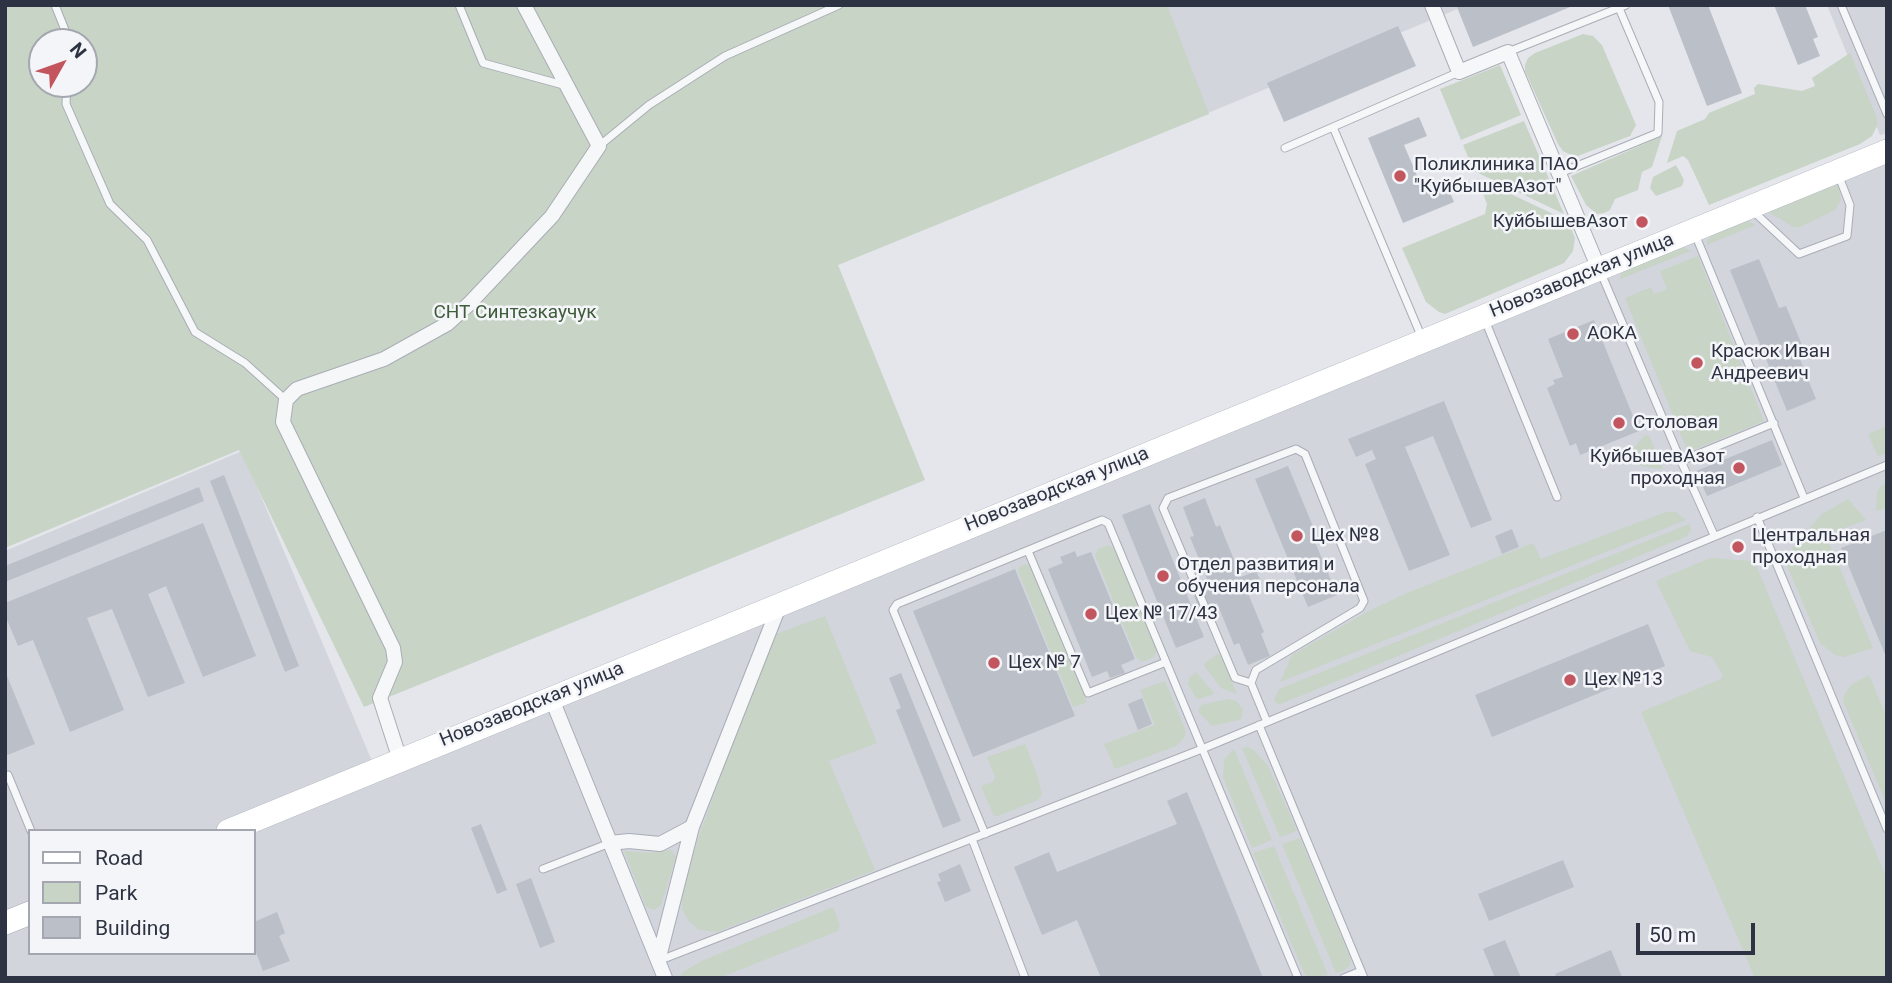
<!DOCTYPE html>
<html>
<head>
<meta charset="utf-8">
<style>
	body { margin:0 }
	#map { position:relative; width:1892px; height:983px; overflow:hidden; background:#e4e6eb; font-family:Roboto,sans-serif }
	canvas { display:block }
	.frame { position:absolute; inset:0; border:7px solid #2d3342; pointer-events:none }
	.legend { position:absolute; left:28px; top:829px; width:228px; height:126px; box-sizing:border-box; background:#f4f5f8; border:2px solid #a4a7af; margin:0; padding:9px 12px; list-style:none; font-size:21px; color:#2d3342 }
	.legend li { display:flex; align-items:center; gap:14px; height:35px }
	.legend b { width:35px; border:2px solid #a4a7af }
	.north { position:absolute; left:28px; top:28px; width:70px; height:70px; box-sizing:border-box; background:#f4f5f8; border:2px solid #a4a7af; border-radius:50%; rotate:50deg; font-size:19px; font-weight:700; line-height:28px; text-align:center; color:#2d3342 }
	.north::after { content:''; display:block; margin:auto; width:24px; height:32px; background:#c3555e; clip-path:polygon(50% 0,100% 100%,50% 72%,0 100%) }
	.scale { position:absolute; left:1636px; top:923px; width:119px; height:32px; box-sizing:border-box; border:4px solid #2d3342; border-top:0; padding-left:9px; font-size:21px; line-height:24px; white-space:nowrap; color:#2d3342; -webkit-text-stroke:5px #f4f5f8; paint-order:stroke }
</style>
</head>
<body>
<div id="map">
<canvas width="1892" height="983"></canvas>
<div class="frame"></div>
<ul class="legend">
<li><b style="height:9px;background:#fff"></b>Road</li>
<li><b style="height:19px;background:#c8d4c6"></b>Park</li>
<li><b style="height:19px;background:#bbbfc7"></b>Building</li>
</ul>
<div class="north">N</div>
<div class="scale">50 m</div>
</div>
<script>
const context = document.querySelector('canvas').getContext('2d');
context.lineJoin = 'round';
function fillPath(path, color) { context.fillStyle = color; context.fill(path, 'evenodd'); }
const toPath = rows => new Path2D(rows.map(r => 'M' + r).join(''));
function stroke(path, color, width, dash) { context.strokeStyle = color; context.lineWidth = width; context.lineCap = dash ? 'butt' : 'round'; context.setLineDash(dash || []); context.stroke(path); }
function drawText(font, color, halo, rows, align = 'center') {
  context.font = font + ' Roboto,sans-serif'; context.lineWidth = 5; context.setLineDash([]); context.textBaseline = 'middle'; context.strokeStyle = halo; context.fillStyle = color; for (const [text, x, y, turn = 0] of rows) {
    context.save(); context.translate(x, y); context.rotate((+turn || 0) * Math.PI / 180); context.textAlign = isNaN(turn) ? turn : align; if (halo) context.strokeText(text, 0, 0); context.fillText(text, 0, 0); context.restore();
  }
}
const built = toPath([
	[998,5,1467,5,1069,171],
	[1827,5,1887,5,1887,133,1880,135],
	[1887,151,1887,978,5,978,5,923,30,913,30,953,254,953,254,831,1183,447,1523,313],
	[242,451,374,766,218,831,30,831,30,908,5,918,5,551]
]);
const green = toPath([
	[5,5,1167,5,1209,114,838,265,925,480,364,707,239,450,5,548],
	[42,42,84,42,84,84,42,84],
	[1583,34,1593,36,1602,45,1636,125,1630,136,1575,157,1563,151,1558,144,1525,71,1525,65,1528,58,1535,53],
	[1850,53,1877,118,1877,126,1872,136,1860,144,1709,205,1688,160,1683,156,1667,163,1677,131,1705,119,1709,113,1755,94,1754,88,1758,84,1802,91,1815,86,1812,78],
	[1500,65,1521,115,1461,140,1440,89],
	[1524,121,1564,214,1474,171,1463,145],
	[1662,136,1652,167,1642,172,1638,190,1615,199,1610,210,1604,213,1597,214,1586,205,1571,176],
	[1676,165,1684,180,1682,186,1656,196,1650,188,1653,177],
	[1477,178,1568,221,1575,238,1573,251,1564,263,1445,314,1439,312,1426,302,1402,248,1485,214,1487,204],
	[1838,182,1841,200,1835,210,1800,227,1793,227,1767,211],
	[1747,221,1756,225,1707,245,1707,241,1711,235],
	[1681,246,1691,251,1620,279,1620,276,1625,270],
	[1698,256,1764,421,1688,452,1625,298,1651,287,1654,294,1667,289,1660,271],
	[1887,426,1887,453,1878,456,1868,434],
	[1645,435,1649,436,1663,468,1661,469,1641,466,1633,449],
	[1887,484,1887,507,1876,511,1877,492,1881,486],
	[1848,499,1866,520,1826,535,1873,648,1844,657,1835,655,1820,643,1786,563,1793,547,1822,514],
	[1666,512,1676,512,1686,520,1280,682,1292,655,1369,611,1407,593,1533,543,1541,559],
	[1689,524,1691,529,1687,536,1357,673,1280,704,1276,703,1274,700,1279,689],
	[1109,545,1116,551,1157,649,1154,657,1142,662,1136,657,1095,555,1098,549],
	[1710,558,1751,561,1756,565,1887,879,1887,978,1755,978,1641,712,1721,679,1723,675,1712,657,1690,651,1656,581],
	[1025,564,1030,566,1087,702,1073,707,1018,571,1019,567],
	[825,616,877,743,829,761,875,870,717,932,699,930,688,920,682,909,682,889,698,839,769,642,776,634],
	[1217,654,1221,656,1237,694,1221,688,1205,667,1204,664],
	[1196,672,1213,692,1214,694,1199,699,1196,698,1188,684,1189,678],
	[1869,675,1887,718,1887,805,1843,701,1844,695,1851,685],
	[1165,681,1183,724,1186,732,1184,738,1176,746,1115,769,1104,744,1155,725,1140,690],
	[1228,699,1236,701,1243,709,1242,717,1239,720,1212,726,1198,711,1201,705],
	[1025,744,1038,777,1042,795,1038,800,998,816,994,816,981,786,993,782,995,777,987,757],
	[1247,747,1254,750,1268,766,1297,831,1280,837,1242,748],
	[1234,749,1272,840,1252,848,1223,777,1224,760],
	[1300,838,1351,960,1350,965,1343,971,1336,973,1282,844],
	[1274,846,1328,975,1309,978,1304,973,1253,853],
	[671,850,676,857,661,905,654,910,646,907,624,851,650,853],
	[833,907,840,925,838,931,719,978,679,978,684,971,704,960]
]);
const building = toPath([
	[1462,5,1575,5,1473,47,1457,7],
	[1668,5,1708,5,1742,93,1707,106],
	[1774,5,1805,5,1818,37,1813,39,1820,56,1798,65],
	[1398,26,1416,66,1284,122,1267,83],
	[1419,117,1427,136,1404,145,1424,192,1446,183,1454,202,1403,223,1368,138],
	[1759,259,1779,308,1786,306,1804,350,1797,352,1816,399,1787,411,1730,270],
	[1594,320,1639,431,1580,455,1576,443,1570,446,1547,388,1555,384,1553,380,1563,377,1548,339],
	[1444,401,1492,520,1471,528,1433,436,1405,447,1450,555,1409,571,1365,464,1376,459,1372,450,1356,457,1348,439],
	[1772,440,1782,465,1707,496,1696,471],
	[1288,466,1317,536,1313,537,1337,595,1308,607,1255,479],
	[224,475,299,666,285,672,210,481],
	[199,487,204,501,5,582,5,566],
	[1205,498,1216,527,1220,525,1241,577,1256,571,1262,584,1247,591,1264,632,1261,634,1270,656,1248,665,1239,643,1234,645,1217,603,1200,610,1194,596,1211,589,1190,537,1194,536,1183,507],
	[1150,504,1204,637,1176,648,1122,515],
	[203,523,256,656,203,677,166,586,148,594,185,683,148,697,112,609,87,618,124,710,70,732,33,640,18,646,5,615,5,603],
	[1512,529,1519,547,1502,554,1495,536],
	[1887,530,1887,659,1841,548],
	[1075,551,1077,557,1091,552,1135,659,1121,665,1125,673,1110,678,1107,671,1092,677,1048,569,1063,563,1060,557],
	[1015,569,1075,716,973,757,913,611],
	[1648,624,1665,666,1492,737,1475,695],
	[5,671,35,744,5,756],
	[901,673,961,821,943,828,896,710,901,708,889,678],
	[1142,698,1152,724,1138,730,1128,704],
	[1187,792,1263,978,1101,978,1077,920,1042,935,1014,867,1049,852,1057,872,1177,824,1167,801],
	[481,824,507,890,497,894,471,828],
	[1563,860,1574,887,1489,921,1478,894],
	[960,864,971,891,945,902,937,882,941,881,938,874],
	[531,878,555,942,540,948,516,884],
	[277,912,285,933,279,936,290,961,263,971,254,947,254,922],
	[1505,940,1521,978,1495,978,1483,949],
	[1611,950,1622,977,1557,978,1555,974]
]);
const service = toPath([
	[55,5,67,35,67,42],
	[459,5,483,63,567,86],
	[1841,5,1887,114],
	[1508,52,1626,5],
	[67,84,66,104,110,204,147,240,195,332,245,363,286,400],
	[599,146,649,105,725,56,839,5],
	[1285,148,1333,127],
	[1560,173,1658,133,1659,102,1619,8],
	[1752,210,1799,254,1847,236,1850,205,1838,174],
	[1695,234,1804,498],
	[1601,273,1681,461,1774,423],
	[1485,320,1557,497],
	[1422,338,1333,127,1459,72],
	[1681,461,1714,535],
	[1757,517,1887,829],
	[1028,551,1088,693,1166,662],
	[1251,683,1235,678,1163,508,1168,498,1296,449,1305,454,1364,601,1360,608,1256,670,1251,683,1267,722],
	[1259,725,1364,978],
	[8,775,31,831],
	[985,834,893,610,897,604,1102,520,1108,523,1298,978],
	[972,839,1025,978],
	[543,869,610,843],
	[658,961,1202,749,1887,465],
	[1344,978,1361,971]
]);
const minor = toPath([
	[1432,5,1459,72,1508,52,1599,269],
	[551,697,665,978],
	[400,760,380,698,395,662,393,648,283,422,286,400,297,389,384,359,447,324,469,304,552,216,599,146,524,5],
	[610,843,629,841,660,844,692,827],
	[658,961,692,827,780,604]
]);
const primary = toPath([
	[228,831,1887,151],
	[5,923,30,913]
]);
const markers = [
	[1400,176,7,"#c3555e"],
	[1642,222,7,"#c3555e"],
	[1573,334,7,"#c3555e"],
	[1697,363,7,"#c3555e"],
	[1619,423,7,"#c3555e"],
	[1739,468,7,"#c3555e"],
	[1297,536,7,"#c3555e"],
	[1738,547,7,"#c3555e"],
	[1163,576,7,"#c3555e"],
	[1091,614,7,"#c3555e"],
	[994,663,7,"#c3555e"],
	[1570,680,7,"#c3555e"]
];
const poiNames = [
	["Поликлиника ПАО",1414,165],
	["\"КуйбышевАзот\"",1414,187],
	["КуйбышевАзот",1628,222,"right"],
	["АОКА",1587,334],
	["Красюк Иван",1711,352],
	["Андреевич",1711,374],
	["Столовая",1633,423],
	["КуйбышевАзот",1725,457,"right"],
	["проходная",1725,479,"right"],
	["Цех №8",1311,536],
	["Центральная",1752,536],
	["проходная",1752,558],
	["Отдел развития и",1177,565],
	["обучения персонала",1177,587],
	["Цех № 17/43",1105,614],
	["Цех № 7",1008,663],
	["Цех №13",1584,680]
];
const streetNames = [
	["Новозаводская улица",1582,276,-22],
	["Новозаводская улица",1057,490,-22],
	["Новозаводская улица",532,705,-22]
];
const parkNames = [
	["СНТ Синтезкаучук",515,313]
];
fillPath(built, '#d2d5dc');
fillPath(green, '#c8d4c6');
fillPath(building, '#bbbfc7');
stroke(service, '#a9adb5', 9);
stroke(minor, '#a9adb5', 16);
stroke(primary, '#a4aab5', 24);
stroke(service, '#f6f7f9', 7);
stroke(minor, '#f6f7f9', 14);
stroke(primary, '#fff', 23);
for (const [x, y, r, color] of markers) { const dot = new Path2D(); dot.arc(x, y, r, 0, 2 * Math.PI); context.fillStyle = color; context.fill(dot); stroke(dot, '#f4f5f8', 2.5); }
drawText('19px', '#2d3342', '#f4f5f8', poiNames, 'left');
drawText('19px', '#2d3342', '#f4f5f8', streetNames);
drawText('19px', '#3f5c3b', '#f4f5f8', parkNames);
</script>
</body>
</html>
